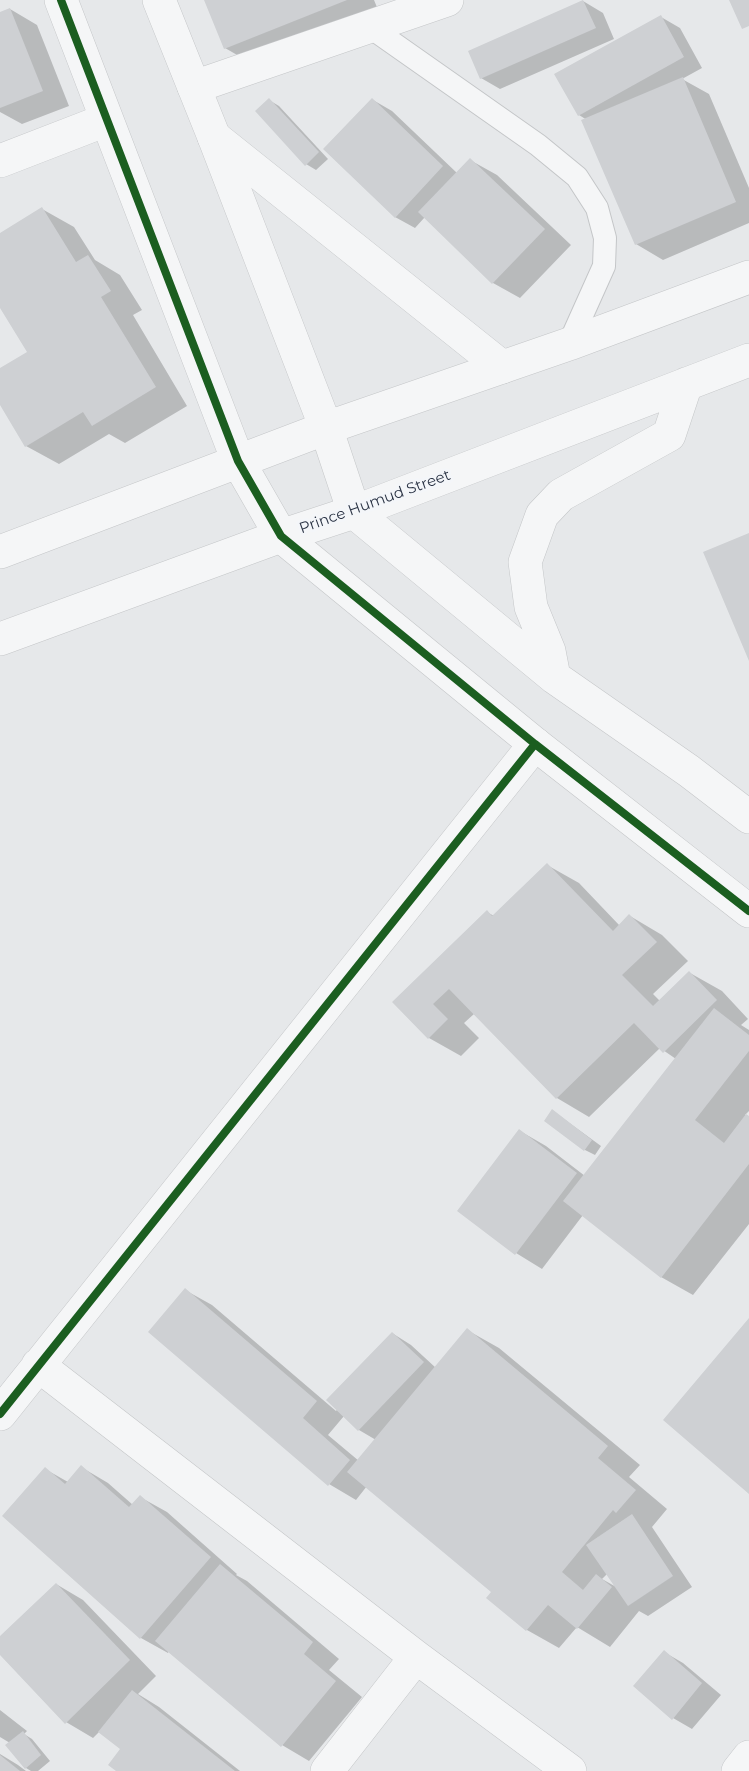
<!DOCTYPE html>
<html>
<head>
<meta charset="utf-8">
<style>
	body { margin:0 }
	canvas { display:block; background:#e6e8ea }
</style>
</head>
<body>
<canvas width="749" height="1771"></canvas>
<script>
const context = document.querySelector('canvas').getContext('2d');
context.lineJoin = 'round';
function fillPath(path, color) { context.fillStyle = color; context.fill(path, 'evenodd'); }
const toPath = rows => new Path2D(rows.map(r => 'M' + r).join(''));
function stroke(path, color, width, dash) { context.strokeStyle = color; context.lineWidth = width; context.lineCap = dash ? 'butt' : 'round'; context.setLineDash(dash || []); context.stroke(path); }
function drawText(font, color, halo, rows, align = 'center') {
  context.font = font + ' Montserrat,sans-serif'; context.lineWidth = 6; context.setLineDash([]); context.textBaseline = 'middle'; context.strokeStyle = halo; context.fillStyle = color; for (const [text, x, y, turn = 0] of rows) {
    context.save(); context.translate(x, y); context.rotate((+turn || 0) * Math.PI / 180); context.textAlign = isNaN(turn) ? turn : align; if (halo) context.strokeText(text, 0, 0); context.fillText(text, 0, 0); context.restore();
  }
}
const shadow = toPath([
	[206,0,374,0,381,17,258,67,225,48],
	[583,1,603,13,614,39,500,89,481,78],
	[10,9,37,25,69,106,22,124,0,112,0,13],
	[661,17,680,28,702,68,682,79,709,94,749,188,749,223,663,260,636,244,587,120,579,115],
	[269,100,279,106,328,159,316,170,306,164],
	[373,100,392,111,457,173,470,160,497,175,571,245,520,298,493,283,425,217,415,228,395,217],
	[42,209,74,227,95,260,120,275,142,310,133,315,187,406,125,443,109,434,59,464,26,446,0,402,0,370,29,353,0,306,0,234],
	[547,865,579,883,620,926,630,916,662,935,688,961,653,994,660,1001,690,973,722,991,748,1019,741,1025,749,1030,749,1111,745,1115,749,1117,749,1224,693,1295,661,1277,583,1215,542,1269,516,1253,520,1131,546,1146,585,1176,676,1059,660,1048,589,1117,557,1098,474,1014,464,1023,479,1038,461,1056,429,1038,394,1003,487,912,494,916],
	[553,1111,601,1146,595,1155,585,1150],
	[185,1290,212,1305,336,1411,392,1333,411,1345,436,1368,467,1330,499,1348,640,1465,629,1477,667,1509,652,1527,692,1587,648,1616,639,1611,610,1647,577,1627,559,1648,527,1630,493,1592,367,1486,356,1500,329,1484],
	[344,1416,359,1430,376,1440,359,1461,328,1435],
	[608,1573,618,1588,602,1579],
	[81,1467,108,1483,133,1505,140,1497,167,1512,237,1574,236,1575,247,1581,339,1659,329,1670,362,1697,309,1761,282,1745,169,1651,168,1653,141,1638,45,1469,68,1482],
	[56,1584,83,1600,156,1676,138,1694,159,1707,240,1771,118,1771,122,1749,100,1731,93,1738,66,1722,0,1653,0,1638],
	[664,1652,683,1663,721,1695,692,1729,673,1718],
	[0,1710,27,1731,24,1734,32,1739,50,1761,38,1771,31,1771,26,1768,10,1743,0,1737],
	[0,1754,18,1765,26,1771,0,1771]
]);
const building = toPath([
	[204,0,347,0,224,49],
	[583,0,596,28,480,79,468,51],
	[729,0,749,0,749,26,742,29],
	[10,8,43,91,0,108,0,12],
	[661,15,684,57,578,116,554,74],
	[683,77,736,202,635,245,581,120],
	[269,98,319,152,305,166,255,111],
	[372,98,443,166,395,218,323,149],
	[470,158,545,229,492,284,418,212],
	[42,207,76,262,88,255,111,291,101,297,156,387,92,426,83,412,25,447,0,405,0,368,27,352,0,308,0,233],
	[749,533,749,661,703,552],
	[547,863,613,931,629,914,657,942,622,975,653,1006,689,971,717,1000,663,1053,634,1023,556,1099,449,989,433,1004,448,1019,428,1039,392,1002,487,910,492,916],
	[714,1008,749,1035,749,1051,695,1120,724,1143,746,1114,749,1116,749,1164,661,1278,563,1201],
	[552,1109,592,1140,584,1151,544,1121],
	[519,1129,577,1173,515,1255,457,1211],
	[185,1288,317,1401,303,1418,350,1460,328,1486,148,1332],
	[749,1318,749,1494,663,1420],
	[467,1328,608,1446,598,1458,636,1490,616,1513,613,1510,562,1572,583,1590,596,1574,612,1587,577,1629,548,1605,526,1631,486,1598,491,1592,347,1472],
	[392,1332,424,1362,358,1431,326,1400],
	[81,1465,129,1507,140,1495,211,1557,140,1639,2,1516,45,1467,65,1484],
	[632,1514,673,1576,628,1606,586,1545],
	[220,1564,313,1642,304,1654,336,1681,281,1747,155,1641],
	[56,1583,130,1660,65,1724,0,1655,0,1636],
	[664,1650,702,1683,672,1720,633,1686],
	[132,1690,235,1771,116,1771,108,1765,120,1749,98,1732],
	[23,1731,41,1755,25,1769,5,1745],
	[0,1755,20,1771,0,1771]
]);
const service = toPath([
	[370,27,538,145,577,177,597,208,605,238,604,266,569,344]
]);
const minor = toPath([
	[194,87,447,0],
	[214,137,502,367],
	[0,161,106,120],
	[38,1365,416,1657,570,1771],
	[0,1414,535,744],
	[327,1771,416,1657],
	[738,1771,749,1757]
]);
const tertiary = toPath([
	[61,0,238,461,281,536,535,744,749,911],
	[159,0,214,137,326,428,354,512,554,677,689,771,749,817],
	[0,552,326,428,569,344,749,277],
	[0,639,281,536,354,512,749,360],
	[554,677,549,651,531,607,525,562,542,515,561,495,669,435,686,384]
]);
const cycleway = toPath([
	[61,0,238,461,281,536,535,744,749,911],
	[0,1414,535,744]
]);
const streetNames = [
	["Prince Humud Street",375,502,-20]
];
fillPath(shadow, '#0003');
fillPath(building, '#ced0d3');
stroke(service, '#c4c6c8', 24);
stroke(minor, '#c4c6c8', 34);
stroke(tertiary, '#c4c6c8', 34);
stroke(service, '#f5f6f7', 22);
stroke(minor, '#f5f6f7', 33);
stroke(tertiary, '#f5f6f7', 33);
stroke(cycleway, '#1b5e20', 8);
drawText('15px', '#2b3445', '#f4f6f9', streetNames);
</script>
</body>
</html>
